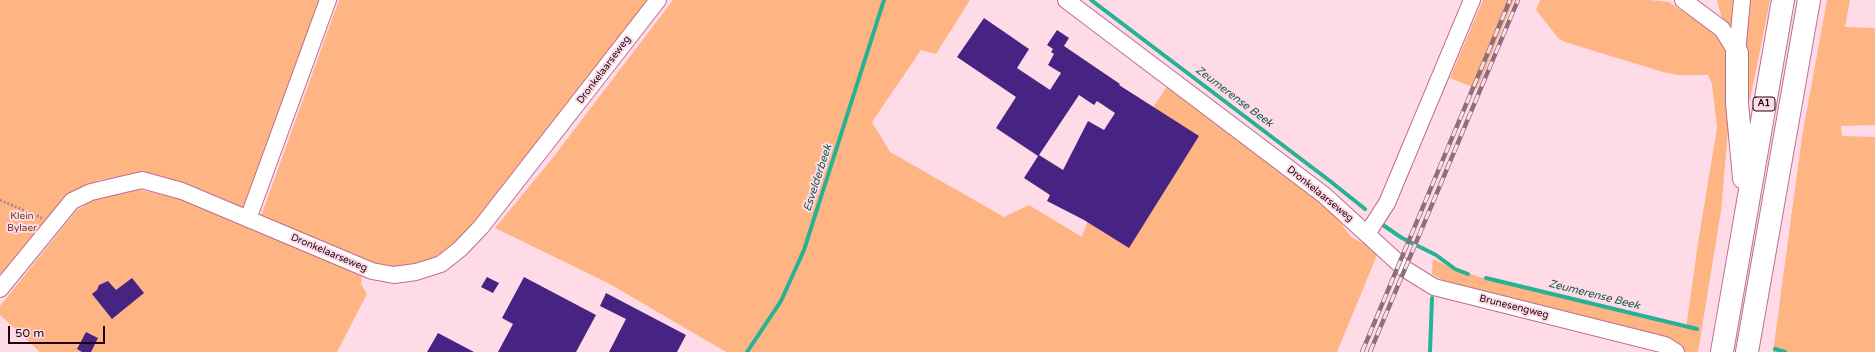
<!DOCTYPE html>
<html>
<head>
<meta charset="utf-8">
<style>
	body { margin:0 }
	#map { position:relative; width:1875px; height:352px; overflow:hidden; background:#ffdbe8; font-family:"Varela Round",sans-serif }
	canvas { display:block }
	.scale { position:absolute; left:8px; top:326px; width:97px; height:18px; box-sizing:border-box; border:2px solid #1f0410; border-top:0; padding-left:5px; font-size:12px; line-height:14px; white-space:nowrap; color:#1f0410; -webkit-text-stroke:3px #ffdbe8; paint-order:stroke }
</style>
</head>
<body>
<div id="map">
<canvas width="1875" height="352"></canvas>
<div class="scale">50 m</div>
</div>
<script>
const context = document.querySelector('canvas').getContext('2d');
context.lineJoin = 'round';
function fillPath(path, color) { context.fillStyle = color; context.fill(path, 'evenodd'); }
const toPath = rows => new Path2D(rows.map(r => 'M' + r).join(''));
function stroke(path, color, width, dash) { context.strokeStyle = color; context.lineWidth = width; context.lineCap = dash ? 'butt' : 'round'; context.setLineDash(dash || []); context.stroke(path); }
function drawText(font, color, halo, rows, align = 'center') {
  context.font = font + ' "Varela Round",sans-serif'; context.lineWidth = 4; context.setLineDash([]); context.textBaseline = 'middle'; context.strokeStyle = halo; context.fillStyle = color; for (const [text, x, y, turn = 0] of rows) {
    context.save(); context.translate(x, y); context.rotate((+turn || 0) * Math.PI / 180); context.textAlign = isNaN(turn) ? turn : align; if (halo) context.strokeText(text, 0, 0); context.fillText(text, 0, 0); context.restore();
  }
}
const green = toPath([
	[0,0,320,0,245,209,142,175,99,180,82,190,0,283],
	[339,0,648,0,469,230,442,256,419,266,398,267,372,263,261,216],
	[673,0,970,0,936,54,921,50,872,122,890,152,1004,217,1029,205,1082,237,1101,184,1168,85,1332,211,1351,237,1367,245,1377,255,1337,352,726,352,608,283,495,228,555,155],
	[1483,0,1514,0,1477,89,1450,78],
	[1540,0,1649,0,1669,2,1722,38,1730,54,1728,131,1721,211,1698,352,1683,352,1448,283,1432,274,1433,259,1454,269,1493,281,1686,328,1698,243,1717,128,1712,84,1708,75,1679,75,1663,72,1565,42,1559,39,1536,10],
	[1717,0,1737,0,1732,29,1723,22],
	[1751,0,1770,0,1750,100,1745,99,1744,75,1747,19],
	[1827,0,1850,0,1845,27,1875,28,1875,125,1841,126,1842,136,1875,137,1875,352,1773,352,1802,137],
	[136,189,190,201,362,274,361,284,367,294,337,352,40,352,0,315,0,306,76,211,101,195]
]);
const stream = toPath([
	[1091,0,1330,181,1365,209],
	[1383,225,1402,238,1436,255,1455,269,1468,274],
	[1486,278,1697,329],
	[1775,349,1785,352],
	[747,352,781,301,804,250,884,0],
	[1430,352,1432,298]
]);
const building = toPath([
	[984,18,1029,49,1017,68,1050,90,1061,73,1048,65,1054,54,1051,52,1053,49,1047,45,1057,30,1069,38,1064,46,1120,84,1119,85,1199,136,1129,248,1084,220,1047,201,1050,195,1024,178,1038,156,996,128,1016,97,957,57],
	[1079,95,1094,105,1097,101,1115,113,1104,130,1088,121,1063,170,1039,155],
	[487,277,499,283,493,293,481,287],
	[524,277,596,315,576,352,498,352,513,324,502,318],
	[132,278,144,293,112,319,92,294,97,290,99,285,108,281,116,290],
	[606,293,686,335,677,352,609,352,626,319,600,306],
	[86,332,98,338,91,352,82,352,77,349],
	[438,333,474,352,427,352]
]);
const path = toPath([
	[0,200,42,218]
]);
const minor = toPath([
	[1066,0,1324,195,1405,269,1434,287,1665,345,1676,352],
	[1683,0,1722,29,1737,53],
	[1737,53,1742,0],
	[248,219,328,0],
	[1367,234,1387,203,1472,0],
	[0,289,72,201,91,192,142,180,182,191,372,271,394,275,416,272,441,264,460,249,481,227,658,0]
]);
const highway = toPath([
	[1737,53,1737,103,1744,178],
	[1722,352,1783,0],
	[1747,352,1809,0]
]);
const rail = toPath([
	[1362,352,1510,0],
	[1370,352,1518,0]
]);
const shields = [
	[1764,104,22]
];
const shieldNames = [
	["A1",1764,104]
];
const streetNames = [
	["Dronkelaarseweg",604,70,-53],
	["Dronkelaarseweg",1320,194,39],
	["Dronkelaarseweg",329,253,23],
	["Brunesengweg",1514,307,14]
];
const parkNames = [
	["Klein",22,216],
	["Bylaer",22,228]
];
const waterNames = [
	["Zeumerense Beek",1234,97,37],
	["Esvelderbeek",818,178,-72],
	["Zeumerense Beek",1594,295,14]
];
fillPath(green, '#feb483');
stroke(stream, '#27b295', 4);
fillPath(building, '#472484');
stroke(minor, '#bc6e8e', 18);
stroke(highway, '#bc6e8e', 24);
stroke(path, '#a48390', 2.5, [2, 2]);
stroke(minor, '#fff', 16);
stroke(highway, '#fff', 22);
stroke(rail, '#8d6e7a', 4.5);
stroke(rail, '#ffdbe8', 3, [9]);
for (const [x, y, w] of shields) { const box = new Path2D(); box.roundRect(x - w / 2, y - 7, w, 14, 3); context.fillStyle = '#ffdbe8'; context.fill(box); stroke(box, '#1f0410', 1); }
drawText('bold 9px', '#1f0410', null, shieldNames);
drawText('10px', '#1f0410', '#ffdbe8', streetNames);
drawText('10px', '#673e20', '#ffdbe8', parkNames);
drawText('italic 11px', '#175d4d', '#ffdbe8', waterNames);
</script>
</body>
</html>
